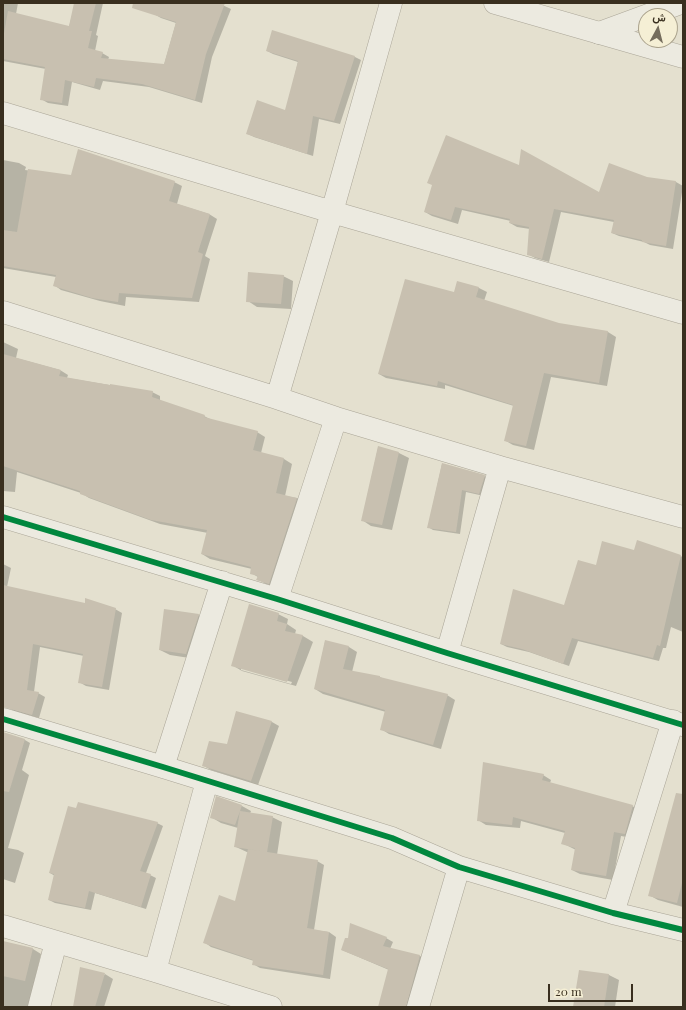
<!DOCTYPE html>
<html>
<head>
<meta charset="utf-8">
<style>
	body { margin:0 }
	#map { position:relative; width:686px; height:1010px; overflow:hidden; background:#e4e0cf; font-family:"Playfair Display",Vazirmatn,serif }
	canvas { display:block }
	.frame { position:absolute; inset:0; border:4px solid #392f1f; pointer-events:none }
	.north { position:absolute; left:638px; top:8px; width:40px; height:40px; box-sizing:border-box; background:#f5efd5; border:1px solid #aaa28c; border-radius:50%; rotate:7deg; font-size:11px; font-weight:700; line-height:16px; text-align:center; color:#392f1f }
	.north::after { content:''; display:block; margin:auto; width:14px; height:18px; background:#756d5d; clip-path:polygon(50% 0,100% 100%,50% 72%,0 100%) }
	.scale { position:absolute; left:548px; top:984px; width:85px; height:18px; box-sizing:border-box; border:2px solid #392f1f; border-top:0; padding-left:5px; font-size:12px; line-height:14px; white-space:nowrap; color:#392f1f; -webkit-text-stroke:3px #f5efd5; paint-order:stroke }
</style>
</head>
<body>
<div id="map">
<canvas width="686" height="1010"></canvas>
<div class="frame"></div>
<div class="north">ش</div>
<div class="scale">20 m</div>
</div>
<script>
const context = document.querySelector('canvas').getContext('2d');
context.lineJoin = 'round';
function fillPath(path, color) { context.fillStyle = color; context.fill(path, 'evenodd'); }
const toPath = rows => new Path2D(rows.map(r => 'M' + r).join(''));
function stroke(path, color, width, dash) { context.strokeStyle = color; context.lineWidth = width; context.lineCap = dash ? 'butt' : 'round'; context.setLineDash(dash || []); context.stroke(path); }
const shadow = toPath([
	[3,3,18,3,16,14,69,27,75,3,103,3,96,35,98,36,95,51,102,53,109,57,108,60,164,65,176,23,161,18,154,14,158,3,218,3,231,9,212,57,202,103,149,87,103,81,100,90,72,82,68,106,48,103,41,99,46,69,3,61],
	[267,51,355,57,361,60,340,124,319,119,313,156,254,137,248,134,286,111,298,62,273,54],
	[3,160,19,163,26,167,25,170,72,176,174,182,182,186,177,204,209,214,217,219,205,256,210,259,199,302,126,297,125,306,100,301,61,290,54,285,56,277,3,268],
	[520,166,599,193,647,178,676,182,683,186,673,249,650,245,644,242,619,236,612,233,614,222,561,212,549,262,535,258,528,254,530,229,517,227,510,223,511,221,462,210,458,224,432,216,425,212],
	[283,276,293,281,291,309,257,307,248,301],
	[458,282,479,288,487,292,484,301,559,324,608,332,616,337,607,386,551,377,534,450,513,445,506,441,514,406,445,385,445,389,386,378,379,374,455,294],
	[3,342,18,349,16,358,60,370,68,375,67,378,152,392,160,396,160,401,204,416,212,420,257,432,265,437,261,453,284,459,292,464,285,496,297,498,305,503,277,587,266,584,257,579,258,577,251,573,252,569,210,559,202,554,208,533,160,524,89,498,81,493,17,472,15,492,3,491],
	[378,448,399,453,409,458,392,530,371,526,362,520],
	[442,464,484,476,489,479,484,496,466,492,460,534,433,530,428,527],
	[638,542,683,557,683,632,671,627,666,648,663,648,659,661,578,641,569,666,529,652,507,647,501,644,565,606,596,566,635,551],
	[3,564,11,568,7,587,86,604,115,609,122,613,109,690,86,686,79,682,84,656,40,647,34,692,38,693,45,697,39,718,14,711,7,706,3,693],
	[278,614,288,619,287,624,296,630,295,634,303,636,313,642,296,686,242,671,232,665],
	[241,668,292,682,291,684,241,670],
	[198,615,208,620,196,659,170,655,160,650],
	[325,642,349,647,357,652,352,672,380,677,384,679,447,695,455,700,441,749,389,734,381,729,386,712,323,694,315,689],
	[237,713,272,722,279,726,258,785,211,770,204,766,228,746],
	[3,733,25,740,30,743,22,770,29,775,8,848,18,850,24,853,15,883,3,879],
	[543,775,551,780,550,783,632,806,640,810,632,838,621,836,613,880,580,874,572,870,576,850,562,843,565,833,521,821,520,828,486,825,478,820],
	[242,806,251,811,250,814,272,817,282,822,277,855,317,861,324,865,314,930,329,932,336,937,330,979,260,968,253,964,254,961,211,947,204,942,236,902,249,853,236,847,238,828,221,823,211,817],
	[683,822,683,907,658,900,649,895],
	[157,823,163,826,146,873,156,878,146,909,95,893,91,910,55,903,49,900,55,876,50,873],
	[386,938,393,942,390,949,420,956,427,960,413,1007,379,1007,389,970,342,950],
	[3,942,33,949,41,954,28,1007,3,1007],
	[580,971,609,975,619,980,615,1007,574,1007],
	[105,974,113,979,104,1007,74,1007]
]);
const building = toPath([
	[74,3,96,3,89,31,92,31,88,48,103,52,101,58,164,64,176,22,132,8,133,3,225,3,206,54,195,100,142,84,96,78,94,87,65,80,62,103,40,100,45,67,3,59,3,39,8,11,69,26],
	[272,30,355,56,334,121,313,116,307,154,246,134,257,100,285,110,298,61,266,51],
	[446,135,519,165,521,149,599,192,609,163,647,177,676,181,666,246,642,242,642,240,611,233,614,220,554,209,542,259,527,255,529,227,509,223,510,219,455,207,451,220,424,212,432,185,427,183],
	[78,149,175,181,169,201,210,214,198,252,203,254,192,298,119,293,118,302,92,298,53,286,56,275,3,266,3,230,17,232,28,169,71,175],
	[248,272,284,275,281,304,246,302],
	[405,279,454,292,457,281,479,287,476,297,559,323,608,331,599,383,544,373,526,446,504,441,513,405,438,381,437,386,378,374],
	[3,354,61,370,59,376,110,385,110,384,153,391,152,397,205,415,204,417,258,431,253,450,284,458,276,493,297,498,269,584,256,580,258,576,250,574,251,567,201,554,207,530,151,520,80,494,80,491,3,466],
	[378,446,399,452,382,525,361,521],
	[442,463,485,475,479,494,462,490,456,532,427,528],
	[637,540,681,555,660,646,657,645,653,658,572,638,563,664,522,649,500,644,513,589,564,605,578,560,596,565,602,541,634,550],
	[3,585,85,603,85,598,116,608,102,687,78,683,83,654,33,644,27,690,39,692,32,715,3,707],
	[249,604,279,613,277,621,287,624,285,631,303,635,287,682,231,666],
	[164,609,199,614,186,654,159,650],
	[325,640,349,646,343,669,380,676,380,677,448,694,433,745,380,730,385,710,314,689],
	[236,711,272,721,251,781,202,766,209,741,227,744],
	[3,732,25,739,9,792,3,791],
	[483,762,544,774,542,780,633,805,625,834,614,832,606,876,571,870,575,848,561,844,565,831,513,817,512,825,477,821],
	[676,793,683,794,683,879,677,903,648,896],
	[216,796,242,805,240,811,273,816,267,852,234,847,240,811,235,825,210,818],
	[78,802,158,822,140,871,151,874,141,907,89,891,85,908,48,900,54,874,49,873,68,806,76,808],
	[248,849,318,860,307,928,329,932,323,975,252,965,253,960,203,943,219,895,235,901],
	[350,923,387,937,383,946,420,955,406,1007,378,1007,388,969,341,950,345,938,348,938],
	[3,941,33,948,25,981,3,976],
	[80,967,105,973,95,1007,73,1007],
	[579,970,609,974,604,1007,573,1007]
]);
const minor = toPath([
	[599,33,681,3],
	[3,113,332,212,683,313],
	[3,312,277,398,336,418,500,467,683,517],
	[277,398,332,212,391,3],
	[3,517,277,599,447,653,683,725],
	[277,599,336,418],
	[447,653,500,467],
	[3,719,163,767,392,838,459,867,613,913,683,930],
	[163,767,222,582],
	[613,913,673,721],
	[3,926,155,971,271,1007],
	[155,971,207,781],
	[39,1007,56,942],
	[418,1007,459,867]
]);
const tertiary = toPath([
	[495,3,683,57]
]);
const cycleway = toPath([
	[3,517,277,599,447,653,683,725],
	[3,719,163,767,392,838,459,867,613,913,683,930]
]);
fillPath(shadow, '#0003');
fillPath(building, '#c8c0b0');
stroke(minor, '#aaa597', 23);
stroke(tertiary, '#aaa597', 23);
stroke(minor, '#eceae0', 22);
stroke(tertiary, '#eceae0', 22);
stroke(cycleway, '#00873e', 6);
</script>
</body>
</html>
